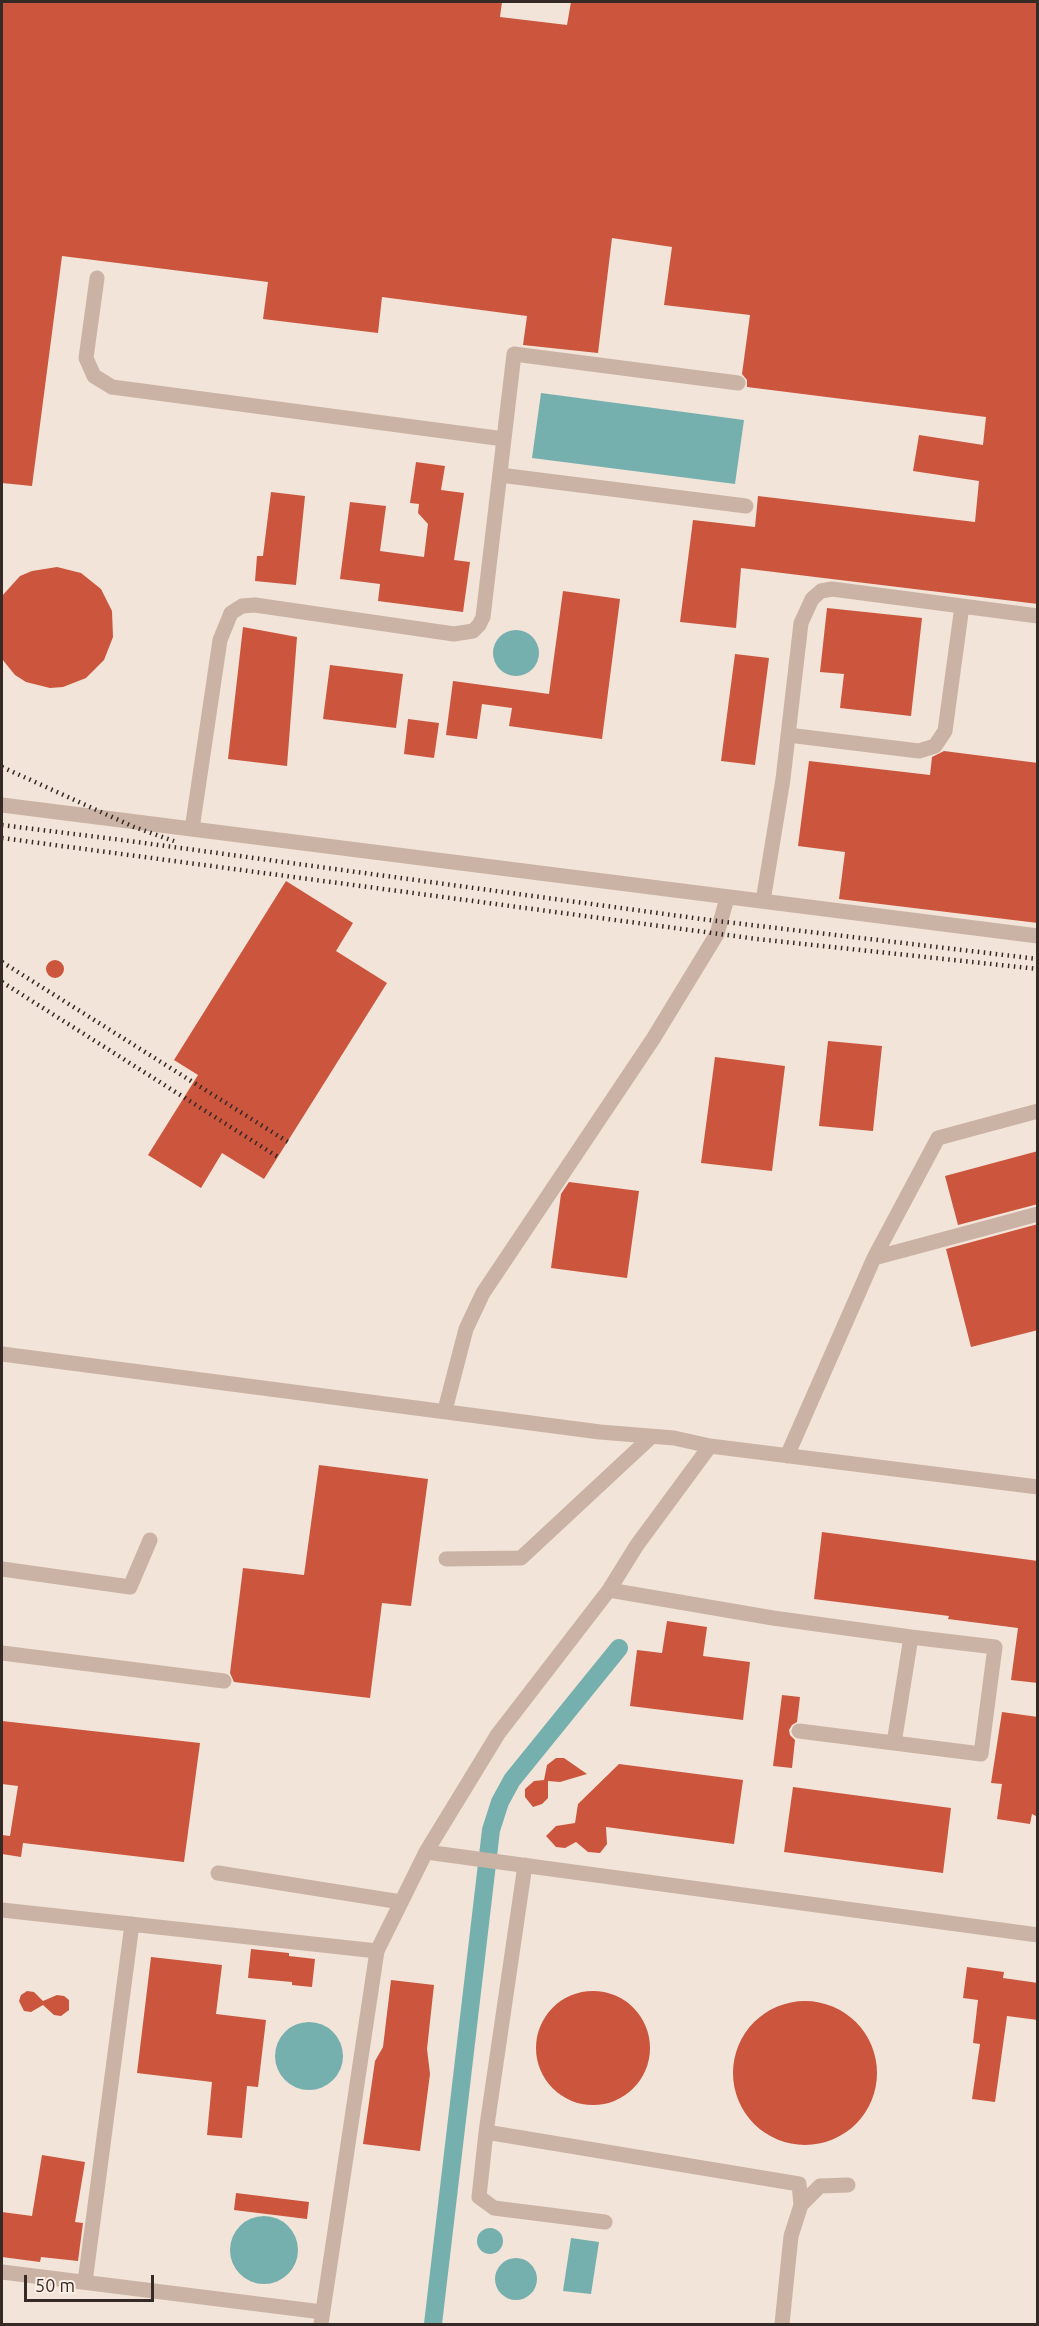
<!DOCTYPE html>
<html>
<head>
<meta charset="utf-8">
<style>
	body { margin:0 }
	#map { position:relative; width:1039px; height:2326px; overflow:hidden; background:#f2e4d8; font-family:Ubuntu,sans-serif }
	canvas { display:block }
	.frame { position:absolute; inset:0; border:3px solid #352a26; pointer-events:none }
	.scale { position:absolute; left:24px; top:2275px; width:130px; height:27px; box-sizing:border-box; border:3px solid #352a26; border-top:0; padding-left:8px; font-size:18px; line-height:21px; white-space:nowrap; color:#352a26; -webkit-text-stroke:4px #faeee5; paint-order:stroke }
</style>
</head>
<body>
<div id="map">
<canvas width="1039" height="2326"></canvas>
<div class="frame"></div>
<div class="scale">50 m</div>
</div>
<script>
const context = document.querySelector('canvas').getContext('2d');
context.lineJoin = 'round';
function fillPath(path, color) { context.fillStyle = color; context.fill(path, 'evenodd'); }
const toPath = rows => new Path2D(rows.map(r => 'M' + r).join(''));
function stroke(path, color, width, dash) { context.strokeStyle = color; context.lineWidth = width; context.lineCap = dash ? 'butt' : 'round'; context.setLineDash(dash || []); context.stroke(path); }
const water = toPath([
	[541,393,744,420,735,484,532,458],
	'493 653a23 23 0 1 1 46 0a23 23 0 1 1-46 0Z',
	'275 2056a34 34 0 1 1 68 0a34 34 0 1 1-68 0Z',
	'230 2250a34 34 0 1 1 68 0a34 34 0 1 1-68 0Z',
	'477 2241a13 13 0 1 1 26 0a13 13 0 1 1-26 0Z',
	[571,2238,599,2242,591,2294,563,2291],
	'495 2279a21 21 0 1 1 42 0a21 21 0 1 1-42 0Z'
]);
const canal = toPath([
	[433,2324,491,1830,500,1802,512,1780,619,1648]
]);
const building = toPath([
	[2,2,502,2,500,17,567,25,571,2,1038,2,1038,604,741,568,736,628,680,622,693,520,755,527,758,496,975,522,979,481,913,471,919,435,983,445,986,417,747,387,747,380,742,374,750,315,664,305,672,247,612,238,598,353,523,345,527,316,382,297,378,333,263,319,268,282,62,256,32,486,2,483],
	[416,462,445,466,441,490,464,493,454,560,470,562,463,612,378,601,380,584,340,579,350,502,386,506,380,551,424,557,428,524,418,513,419,504,410,503],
	[271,492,305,496,296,585,255,581,257,556,263,556],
	[57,567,81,573,101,589,112,611,113,637,104,660,86,678,63,687,50,688,26,682,15,675,2,659,2,596,20,576,32,571],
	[563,591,620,599,602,739,509,726,512,708,482,704,477,739,446,735,453,681,549,694],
	[827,608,922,618,911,716,840,708,844,674,820,672],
	[243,627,297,637,287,766,228,759],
	[735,654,769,658,755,765,721,761],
	[330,665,403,674,396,728,323,719],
	[408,719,439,723,434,758,404,754],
	[944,751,1038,763,1038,923,839,899,845,852,798,846,809,761,930,775,932,757],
	[286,881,353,923,336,951,387,983,264,1179,222,1153,201,1188,148,1155,198,1075,174,1060],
	'46 969a9 9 0 1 1 18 0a9 9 0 1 1-18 0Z',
	[828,1041,882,1046,873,1131,819,1126],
	[715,1057,785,1066,772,1171,701,1163],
	[1038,1151,1038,1204,958,1225,945,1176],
	[569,1182,639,1191,627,1278,551,1268,561,1194],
	[1038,1224,1038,1330,971,1347,946,1249],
	[319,1465,428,1479,411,1606,382,1603,370,1698,234,1682,230,1673,243,1568,304,1575],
	[822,1532,1038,1561,1038,1683,1011,1680,1018,1628,948,1619,949,1616,814,1599],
	[667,1621,707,1627,703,1656,750,1662,743,1720,630,1706,637,1650,662,1653],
	[782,1695,800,1697,797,1722,792,1725,789,1730,790,1735,795,1740,792,1768,773,1766],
	[1002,1712,1038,1717,1038,1817,1032,1814,1030,1824,997,1819,1002,1784,991,1783],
	[2,1721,200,1743,184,1862,23,1843,21,1857,2,1854,2,1835,10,1836,18,1786,2,1784],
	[556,1758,564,1758,587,1774,560,1782,548,1781,548,1798,542,1804,533,1807,525,1797,525,1789,534,1781,544,1780,547,1765],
	[619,1764,743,1780,734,1844,606,1827,607,1844,600,1853,588,1852,576,1842,565,1848,556,1847,546,1836,556,1826,575,1823,578,1804],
	[793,1787,951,1808,943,1873,784,1852],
	[251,1949,289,1953,289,1956,315,1959,312,1987,292,1985,292,1982,248,1978],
	[151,1957,222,1965,216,2014,266,2020,258,2087,247,2086,242,2138,207,2135,212,2082,137,2073],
	[967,1967,1004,1972,1003,1978,1038,1983,1038,2020,1007,2016,995,2102,972,2099,980,2044,973,2043,978,2000,963,1998],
	[391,1980,434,1985,427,2049,430,2074,420,2151,363,2144,375,2061,383,2047],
	'536 2048a57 57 0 1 1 114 0a57 57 0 1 1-114 0Z',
	[27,1991,34,1992,43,2001,57,1995,64,1996,69,2000,69,2010,61,2016,54,2015,43,2005,31,2012,24,2011,19,2001,21,1995],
	'733 2073a72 72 0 1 1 144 0a72 72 0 1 1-144 0Z',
	[42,2155,85,2162,75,2222,83,2223,78,2261,41,2257,40,2262,2,2257,2,2212,32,2216],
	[236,2193,309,2202,307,2219,234,2210]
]);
const minor = toPath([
	[97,278,86,358,94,376,112,387,504,439],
	[500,475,746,506],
	[788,735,919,751,935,746,945,731,962,606],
	[2,805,1038,936],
	[192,829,220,640,231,613,242,606,255,605,454,634,473,631,479,625,483,617,514,354,738,383],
	[763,901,783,779,801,623,812,599,821,591,832,589,1038,616],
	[874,1258,1038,1214],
	[2,1354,600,1432,674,1438,710,1446,1038,1487],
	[445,1410,466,1329,483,1293,653,1039,717,934,727,898],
	[787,1456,874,1258,938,1138,1038,1111],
	[446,1559,521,1558,651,1437],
	[2,1569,130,1587,150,1540],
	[609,1590,773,1618,911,1637,894,1743,799,1731],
	[2,1653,224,1681],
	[894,1743,981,1754,995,1647,911,1637],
	[426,1852,1038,1935],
	[525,1865,486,2132,799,2184,801,2205],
	[218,1873,401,1902],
	[2,1910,377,1951,321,2324],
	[377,1951,426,1852,498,1734,609,1590,637,1545,710,1446],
	[486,2132,479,2197,494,2208,605,2222],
	[2,2272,322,2312],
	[85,2282,132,1924],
	[782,2324,791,2236,801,2205,820,2186,848,2185]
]);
const rail = toPath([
	[2,767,134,827,174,841],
	[2,825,122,840,709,920,1038,959],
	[2,838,757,939,1038,969],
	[2,962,288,1142],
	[2,982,278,1157]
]);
fillPath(water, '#76b0ae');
stroke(canal, '#76b0ae', 18);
fillPath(building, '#cb553d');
stroke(minor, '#cab3a4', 15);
stroke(rail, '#352a26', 4.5, [1.5, 4.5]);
</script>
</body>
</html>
